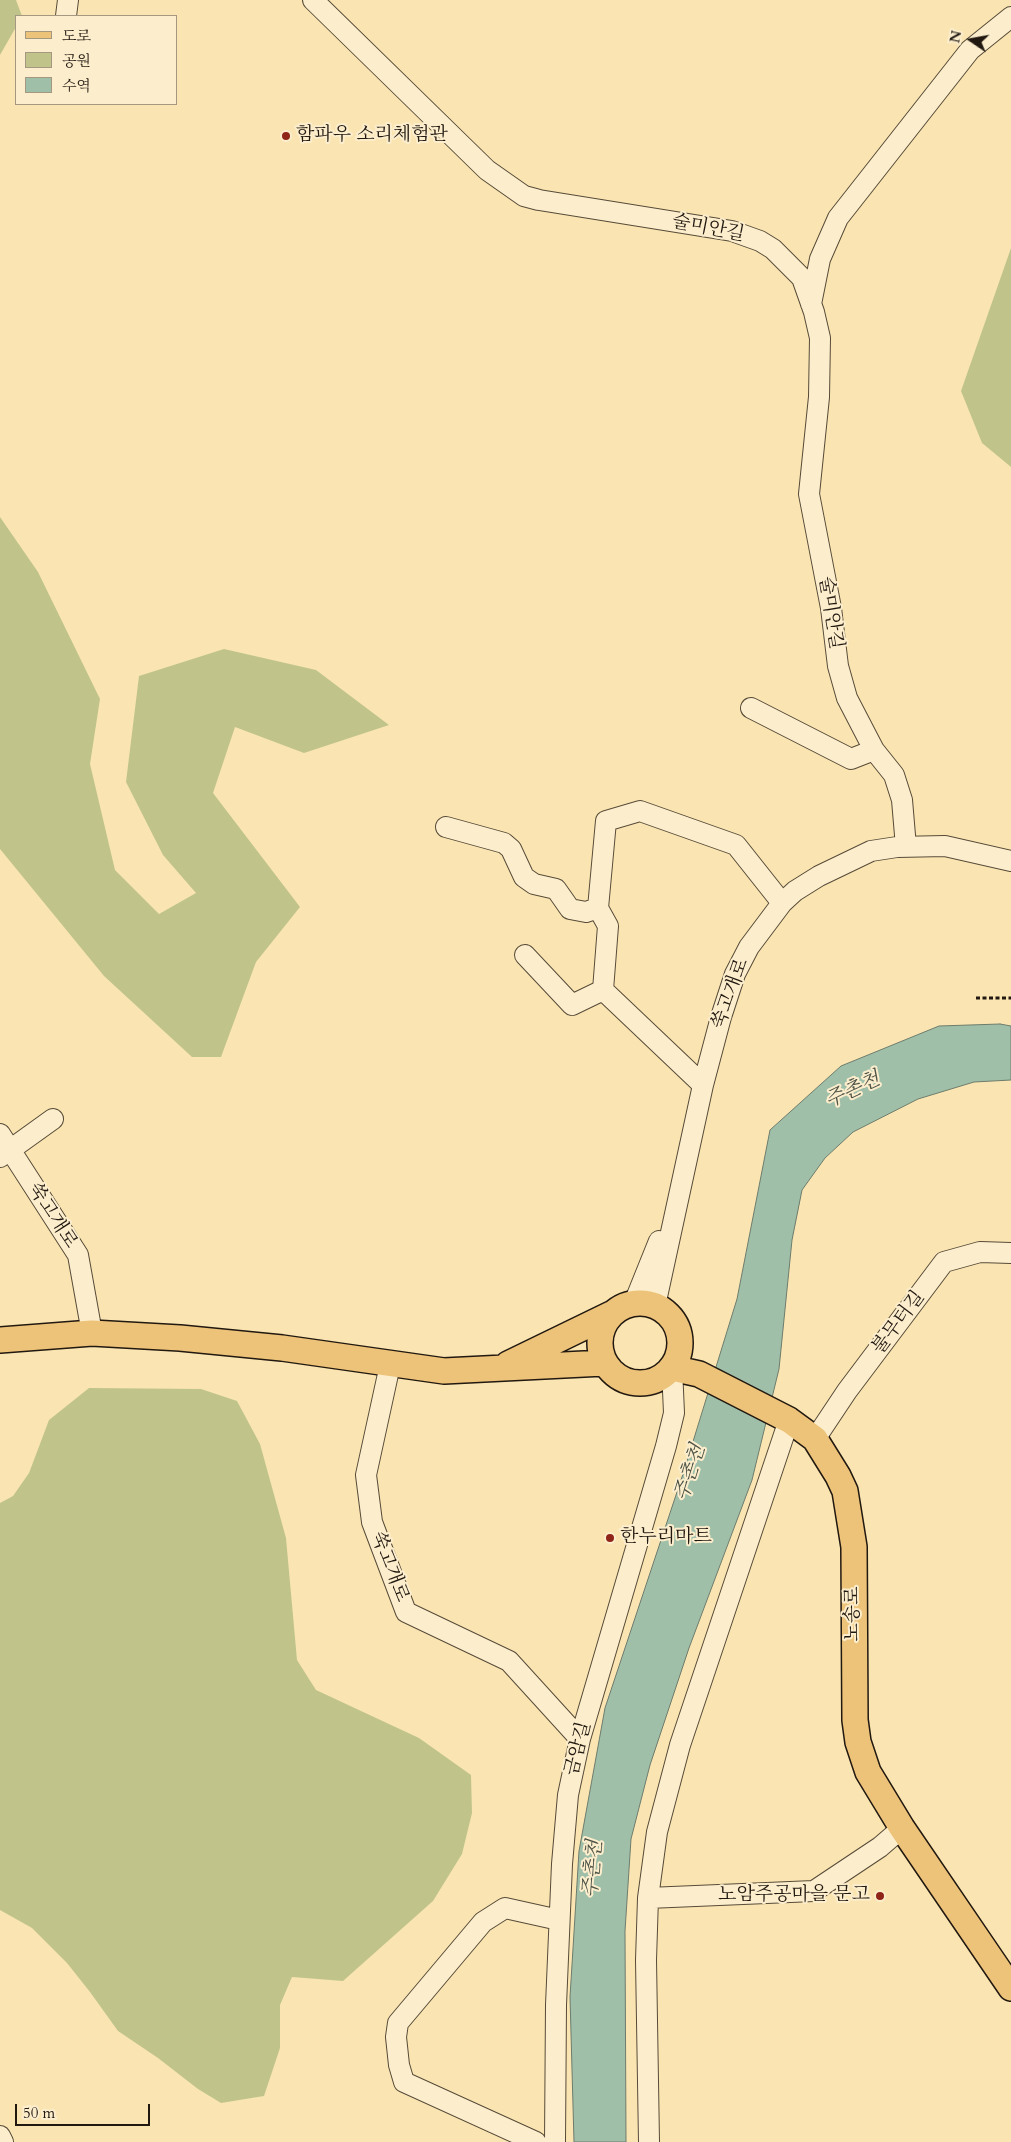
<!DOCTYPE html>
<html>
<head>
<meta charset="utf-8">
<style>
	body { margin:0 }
	#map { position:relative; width:1011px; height:2142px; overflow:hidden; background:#fae5b2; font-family:Cardo,"Noto Serif KR",serif }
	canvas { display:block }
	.legend { position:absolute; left:15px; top:15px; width:162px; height:90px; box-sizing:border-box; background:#fceecd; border:1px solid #a49881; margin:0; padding:6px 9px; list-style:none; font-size:15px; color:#211810 }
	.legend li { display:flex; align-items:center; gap:10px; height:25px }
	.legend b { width:25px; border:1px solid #a49881 }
	.north { position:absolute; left:946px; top:15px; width:50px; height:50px; -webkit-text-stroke:4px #fceecd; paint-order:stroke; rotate:282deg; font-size:14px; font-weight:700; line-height:20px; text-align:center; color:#211810 }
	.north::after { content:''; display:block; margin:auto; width:18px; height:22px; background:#211810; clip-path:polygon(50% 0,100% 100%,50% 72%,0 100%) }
	.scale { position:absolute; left:15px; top:2104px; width:135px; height:22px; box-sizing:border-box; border:2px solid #211810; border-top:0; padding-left:6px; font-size:15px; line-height:18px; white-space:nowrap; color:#211810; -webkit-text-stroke:4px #fceecd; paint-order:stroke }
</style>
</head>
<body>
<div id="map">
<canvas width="1011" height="2142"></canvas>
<ul class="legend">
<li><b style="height:6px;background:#edc279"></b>도로</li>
<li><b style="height:14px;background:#c0c48b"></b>공원</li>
<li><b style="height:14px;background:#9fbfa9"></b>수역</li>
</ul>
<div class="north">N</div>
<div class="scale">50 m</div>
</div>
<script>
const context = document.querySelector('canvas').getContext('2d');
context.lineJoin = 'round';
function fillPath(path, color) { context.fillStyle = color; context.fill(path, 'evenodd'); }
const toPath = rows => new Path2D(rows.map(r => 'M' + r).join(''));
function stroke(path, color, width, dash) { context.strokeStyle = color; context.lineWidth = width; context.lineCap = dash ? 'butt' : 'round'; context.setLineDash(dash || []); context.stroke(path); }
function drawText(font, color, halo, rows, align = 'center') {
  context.font = font + ' Cardo,"Noto Serif KR",serif'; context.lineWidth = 4; context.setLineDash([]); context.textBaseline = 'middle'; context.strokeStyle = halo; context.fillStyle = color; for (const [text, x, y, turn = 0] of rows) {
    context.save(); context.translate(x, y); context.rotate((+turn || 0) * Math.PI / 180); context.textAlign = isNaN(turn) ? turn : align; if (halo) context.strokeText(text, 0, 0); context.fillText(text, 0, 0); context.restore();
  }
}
const green = toPath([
	[0,0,16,0,22,16,16,16,16,27,0,55],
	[1011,248,1011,467,982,443,961,391],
	[0,517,38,572,100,699,90,764,115,870,159,914,196,893,163,855,126,782,139,676,224,649,316,670,389,725,304,753,235,727,213,793,300,907,256,962,221,1057,192,1057,104,976,0,849],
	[89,1388,201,1389,237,1401,260,1444,286,1538,297,1660,316,1690,419,1738,471,1775,472,1813,462,1854,433,1901,343,1981,292,1977,280,2005,280,2048,264,2096,221,2103,198,2089,158,2058,118,2031,90,1992,67,1963,32,1928,0,1910,0,1503,13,1496,29,1473,49,1420]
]);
const water = toPath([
	[1000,1024,1011,1026,1011,1080,974,1082,918,1099,853,1132,825,1158,802,1190,792,1240,779,1369,752,1480,689,1648,650,1765,631,1839,625,1931,626,2142,574,2142,570,1997,579,1851,605,1708,683,1474,737,1299,770,1130,841,1066,939,1026,1000,1024]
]);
const path = toPath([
	[976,998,1011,998]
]);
const minor = toPath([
	[313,0,487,170,524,196,539,200,732,231,760,241,773,249,802,278,814,312,820,338,819,397,809,494,831,608,838,666,847,698,874,750],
	[66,16,68,0],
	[811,304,820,259,838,218,970,50,1011,17],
	[751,708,851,759,874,750,894,775,902,800,906,847],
	[446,827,504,843,511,849,524,877,534,884,556,889,570,909,586,912,598,908],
	[525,955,572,1005,603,990,703,1085],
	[603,990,608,926,598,908,606,821,640,811,736,845,782,903],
	[0,1134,78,1255,92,1333],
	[0,1157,53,1119],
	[634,1303,659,1241],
	[655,1306,703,1085,721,1017,735,974,749,947,782,903,795,891,819,876,871,851,897,847,945,846,1011,861],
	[390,1365,366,1475,372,1522,406,1612,509,1661,580,1739],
	[815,1439,847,1391,944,1262,980,1252,1011,1253],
	[648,1898,814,1891,880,1847,902,1828],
	[0,2136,3,2142],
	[536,2142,404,2082,399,2065,396,2037,398,2023,483,1922,505,1908,559,1920],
	[555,2142,556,2005,562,1864,568,1795,580,1739,666,1446,674,1413,672,1368],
	[649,2142,646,1960,648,1898,657,1832,680,1745,789,1420]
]);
const major = toPath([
	'600 1343a40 40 0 1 1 80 0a40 40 0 1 1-80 0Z',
	[0,1340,92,1333,180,1338,282,1348,444,1371,604,1363],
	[508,1364,611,1314],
	[672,1368,699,1374,789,1420,815,1439,838,1476,845,1491,854,1547,855,1720,858,1742,868,1772,902,1828,1011,1988]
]);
const markers = [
	[286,136,5,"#8f2418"],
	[610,1538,5,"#8f2418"],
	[880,1896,5,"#8f2418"]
];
const poiNames = [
	["함파우 소리체험관",296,136],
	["한누리마트",620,1538],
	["노암주공마을 문고",870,1896,"right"]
];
const streetNames = [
	["술미안길",708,229,11],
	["술미안길",830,613,81],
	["쑥고개로",731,994,-70],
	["쑥고개로",52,1216,57],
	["불무터길",899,1323,-53],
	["쑥고개로",389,1567,69],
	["노송로",854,1614,-90],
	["금암길",579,1749,-76]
];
const waterNames = [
	["주촌천",853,1091,-25],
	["주촌천",691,1473,-72],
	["주촌천",594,1869,-85]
];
fillPath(green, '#c0c48b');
fillPath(water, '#9fbfa9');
stroke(water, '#6d7c6c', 1);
stroke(minor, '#574b38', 22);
stroke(major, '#211810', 28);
stroke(path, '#211810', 3, [4, 2.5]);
stroke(minor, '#fceecd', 20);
stroke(major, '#edc279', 25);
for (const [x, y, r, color] of markers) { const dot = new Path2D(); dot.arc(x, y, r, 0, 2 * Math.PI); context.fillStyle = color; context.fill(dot); stroke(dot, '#fceecd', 2); }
drawText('19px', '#211810', '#fceecd', poiNames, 'left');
drawText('19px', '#211810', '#fceecd', streetNames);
drawText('italic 20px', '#4d5246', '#fceecd', waterNames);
</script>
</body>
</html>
